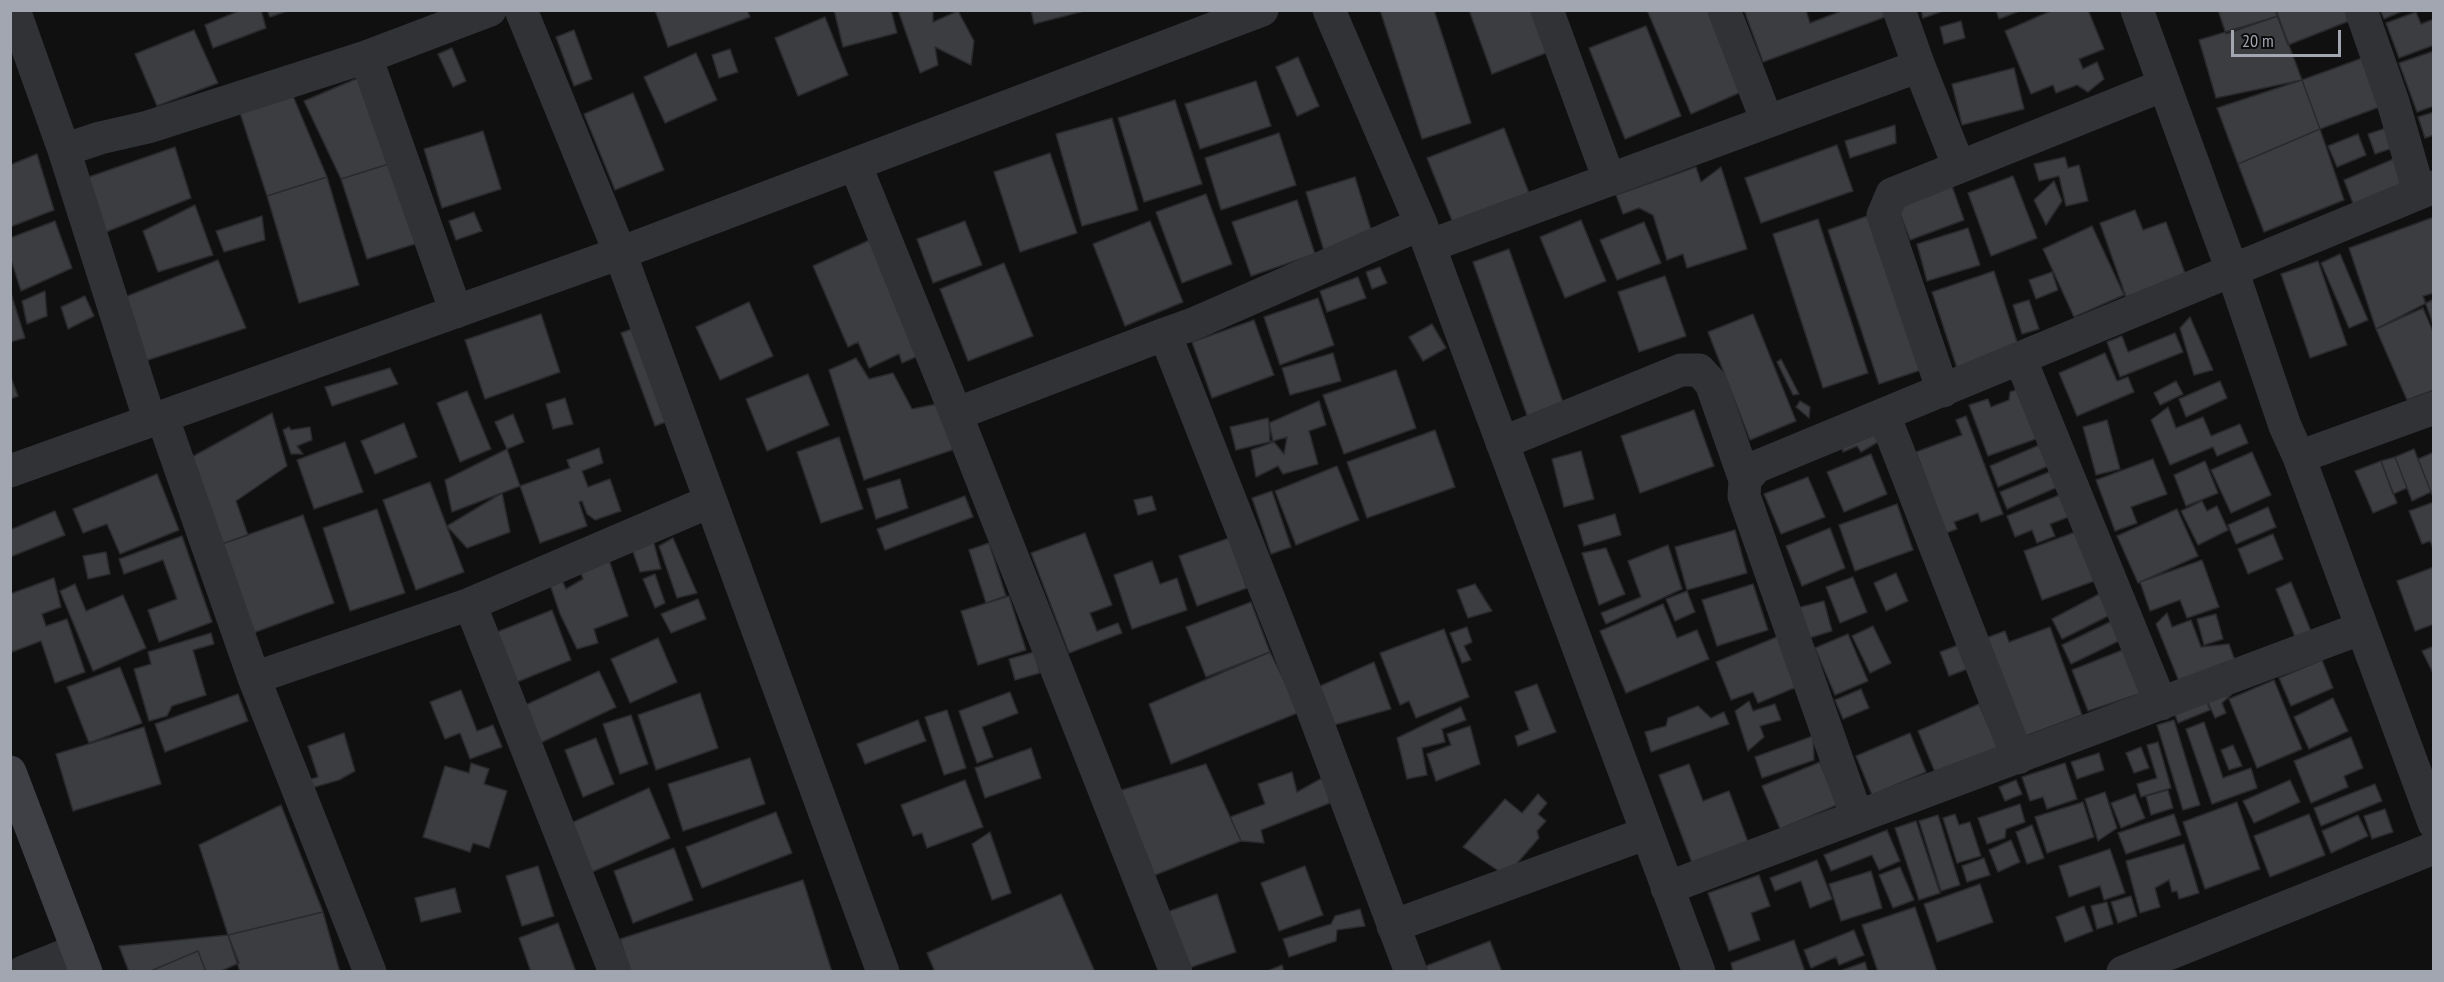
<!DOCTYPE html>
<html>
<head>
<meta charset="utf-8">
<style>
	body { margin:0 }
	#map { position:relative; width:2444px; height:982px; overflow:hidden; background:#101011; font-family:"PT Sans Narrow",sans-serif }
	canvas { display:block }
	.frame { position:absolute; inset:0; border:12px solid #a2a6b1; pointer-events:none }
	.scale { position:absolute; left:2231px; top:30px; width:110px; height:27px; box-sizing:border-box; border:3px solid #a2a6b1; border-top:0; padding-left:8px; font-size:18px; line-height:21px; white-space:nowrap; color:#a2a6b1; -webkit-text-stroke:4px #0b0b0c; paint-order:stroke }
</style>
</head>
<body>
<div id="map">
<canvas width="2444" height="982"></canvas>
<div class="frame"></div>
<div class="scale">20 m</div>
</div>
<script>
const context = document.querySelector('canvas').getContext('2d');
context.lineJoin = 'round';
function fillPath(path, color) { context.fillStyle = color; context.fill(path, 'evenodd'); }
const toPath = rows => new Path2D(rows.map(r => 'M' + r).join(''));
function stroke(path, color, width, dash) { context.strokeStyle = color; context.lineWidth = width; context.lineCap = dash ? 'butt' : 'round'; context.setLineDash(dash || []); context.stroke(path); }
const building = toPath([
	[241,10,261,10,266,28,213,48,205,25,241,10],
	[267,10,290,10,270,17,267,10],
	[655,10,747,10,750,17,668,47,655,10],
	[834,10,891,10,897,33,843,47,834,10],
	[898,10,933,10,933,22,958,11,974,41,971,65,935,47,938,65,920,73,898,10],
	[1031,10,1088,10,1034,24,1031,10],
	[1380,10,1434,10,1471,123,1422,139,1380,10],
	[1469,10,1542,10,1556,49,1492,74,1469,10],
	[1647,10,1715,10,1748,89,1691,114,1647,10],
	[1744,10,1806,10,1810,23,1844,10,1891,10,1893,14,1763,62,1744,10],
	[1921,10,1946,10,1923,18,1921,10],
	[1996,10,2016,10,2017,12,1999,19,1996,10],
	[2053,10,2088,10,2104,49,2079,59,2083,69,2097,62,2104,79,2088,92,2077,85,2056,93,2053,85,2031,94,2005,31,2053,10],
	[2218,10,2276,10,2278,16,2226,34,2218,10],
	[2275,10,2345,10,2349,21,2288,45,2275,10],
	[2380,10,2405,10,2384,19,2380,10],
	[2416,12,2421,24,2434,19,2434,45,2399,58,2386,23,2416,12],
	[2278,16,2302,80,2216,98,2199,40,2278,16],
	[825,17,848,75,798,96,775,38,825,17],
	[1961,21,1965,38,1944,44,1940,27,1961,21],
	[1646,26,1681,116,1625,139,1589,48,1646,26],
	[194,30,218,83,157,106,135,54,194,30],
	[574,30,592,79,574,86,556,37,574,30],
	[452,48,466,81,453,87,438,54,452,48],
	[730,49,738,72,719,78,712,55,730,49],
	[2434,51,2434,106,2417,112,2399,63,2434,51],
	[696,53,717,100,665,123,644,77,696,53],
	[2376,53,2393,102,2320,129,2302,80,2376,53],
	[1298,57,1319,106,1297,116,1276,67,1298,57],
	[2014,68,2024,109,1962,125,1952,84,2014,68],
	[358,78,392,163,341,179,304,101,358,78],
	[2302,80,2320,129,2238,164,2217,108,2302,80],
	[1256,81,1271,126,1200,149,1185,104,1256,81],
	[633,93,664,170,615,190,584,114,633,93],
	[293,96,327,177,267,196,240,113,293,96],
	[1175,100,1202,184,1144,202,1118,118,1175,100],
	[2434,112,2434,135,2425,138,2418,117,2434,112],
	[1112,118,1138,210,1082,226,1056,134,1112,118],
	[1895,125,1896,143,1850,158,1845,141,1895,125],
	[2389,127,2396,147,2375,154,2368,134,2389,127],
	[1504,128,1529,193,1453,223,1427,158,1504,128],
	[2320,129,2344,200,2264,232,2238,164,2320,129],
	[483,131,501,189,442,208,424,149,483,131],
	[1279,133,1296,185,1221,210,1205,158,1279,133],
	[2358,134,2366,155,2337,167,2328,146,2358,134],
	[1837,145,1853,191,1761,223,1745,178,1837,145],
	[175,147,191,198,106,232,83,179,175,147],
	[1050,153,1077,233,1020,252,994,172,1050,153],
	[37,154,54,210,10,227,10,165,37,154],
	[2065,157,2068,168,2079,165,2088,201,2066,206,2059,176,2039,181,2034,164,2065,157],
	[2396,158,2406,184,2354,206,2344,180,2396,158],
	[392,163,418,243,367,259,341,179,392,163],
	[1696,167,1701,182,1721,167,1747,249,1687,268,1683,254,1667,260,1653,215,1639,208,1623,214,1616,195,1696,167],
	[2013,176,2037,238,1991,256,1968,193,2013,176],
	[327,177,359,285,299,303,267,196,327,177],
	[1355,177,1373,236,1324,251,1306,192,1355,177],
	[2054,181,2062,201,2046,225,2034,200,2054,181],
	[1952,186,1964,220,1910,240,1897,206,1952,186],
	[1206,194,1232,264,1182,283,1156,212,1206,194],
	[1297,200,1315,254,1251,276,1232,222,1297,200],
	[195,205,213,255,158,272,143,231,195,205],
	[2135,210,2143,230,2166,222,2186,276,2126,297,2100,223,2135,210],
	[474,212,482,231,456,240,449,221,474,212],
	[1873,214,1924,369,1879,384,1828,230,1873,214],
	[262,216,265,240,224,252,216,231,262,216],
	[2434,217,2434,299,2376,329,2349,248,2434,217],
	[1818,219,1868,373,1823,388,1773,234,1818,219],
	[1581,220,1606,281,1565,298,1540,237,1581,220],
	[55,221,72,268,21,291,10,257,10,238,55,221],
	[965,221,982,265,933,283,917,239,965,221],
	[1150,221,1183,302,1125,326,1093,244,1150,221],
	[1644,222,1661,263,1617,280,1600,240,1644,222],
	[2092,226,2124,295,2074,317,2043,249,2092,226],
	[1968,228,1980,265,1927,281,1917,244,1968,228],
	[874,238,925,353,902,363,899,354,869,368,858,342,848,347,813,266,874,238],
	[1509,249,1565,408,1529,421,1473,262,1509,249],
	[2340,254,2368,320,2349,328,2321,263,2340,254],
	[218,260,246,328,142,362,125,297,218,260],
	[2318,261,2347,345,2310,358,2281,274,2318,261],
	[1004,263,1033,336,968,361,940,289,1004,263],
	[1380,267,1387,283,1372,289,1366,272,1380,267],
	[1994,271,2019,348,1957,368,1932,292,1994,271],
	[2052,272,2058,290,2036,299,2029,280,2052,272],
	[1665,276,1686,336,1639,352,1618,292,1665,276],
	[1358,277,1366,298,1327,312,1320,291,1358,277],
	[10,290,25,338,10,342,10,290],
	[45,291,47,316,27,324,22,301,45,291],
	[2434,293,2434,327,2423,296,2434,293],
	[85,296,94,316,68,329,61,307,85,296],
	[1318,298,1334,345,1280,365,1264,317,1318,298],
	[2029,300,2039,329,2022,334,2013,305,2029,300],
	[749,302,773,356,720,380,696,327,749,302],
	[2423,308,2434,334,2434,390,2407,400,2376,329,2423,308],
	[541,314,560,372,485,399,465,340,541,314],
	[1753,314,1796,421,1750,440,1708,332,1753,314],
	[2190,317,2213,370,2194,375,2180,328,2190,317],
	[1254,320,1274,375,1212,398,1192,342,1254,320],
	[1432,324,1446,348,1423,361,1409,337,1432,324],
	[642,325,676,418,655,426,621,333,642,325],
	[2175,333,2183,352,2120,377,2107,342,2122,336,2128,352,2175,333],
	[1333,353,1341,381,1290,395,1282,368,1333,353],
	[2105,353,2117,381,2128,377,2134,392,2077,416,2059,373,2105,353],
	[856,358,869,379,893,373,912,409,937,404,958,448,864,480,829,370,856,358],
	[1781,359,1799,394,1793,395,1777,362,1781,359],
	[390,368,398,384,332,406,325,387,390,368],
	[1396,370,1416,428,1344,454,1323,395,1396,370],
	[808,374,829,425,767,451,746,399,808,374],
	[10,375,18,396,10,399,10,375],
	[2176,381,2183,394,2160,405,2154,393,2176,381],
	[2220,381,2227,398,2186,417,2179,399,2220,381],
	[2026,386,2044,436,1988,456,1969,405,1988,399,1991,407,2009,400,2010,392,2026,386],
	[467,391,491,449,460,462,437,403,467,391],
	[565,398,573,424,553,429,546,404,565,398],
	[1319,401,1326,425,1309,431,1318,464,1283,474,1278,466,1256,477,1251,450,1274,442,1284,454,1287,437,1270,442,1269,423,1319,401],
	[1800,401,1810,407,1809,418,1796,407,1800,401],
	[2168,407,2176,428,2203,417,2211,436,2240,424,2248,443,2217,456,2213,447,2170,465,2151,420,2168,407],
	[1694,410,1714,466,1640,493,1621,436,1694,410],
	[272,413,287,466,236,501,248,535,222,544,179,464,272,413],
	[513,414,524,442,507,449,495,422,513,414],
	[1966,416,2003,514,1981,522,1978,513,1954,522,1957,529,1946,533,1916,452,1962,435,1956,420,1966,416],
	[1268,418,1273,441,1236,450,1230,427,1268,418],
	[2107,420,2120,469,2096,475,2083,427,2107,420],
	[404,423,417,457,375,474,361,441,404,423],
	[289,427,291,430,310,427,312,440,297,446,303,454,291,454,283,430,289,427],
	[1871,429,1878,442,1861,452,1857,446,1843,452,1840,440,1871,429],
	[1435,430,1455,487,1367,518,1347,462,1435,430],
	[839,437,863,509,821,523,797,452,839,437],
	[345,442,363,492,314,509,297,460,345,442],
	[2044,443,2053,464,1998,487,1990,466,2044,443],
	[599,448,603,463,582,471,588,487,610,479,621,511,595,520,587,514,582,501,579,502,587,526,540,543,520,486,570,468,567,460,599,448],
	[507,449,520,486,452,512,445,480,507,449],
	[2414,449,2431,492,2412,501,2395,457,2414,449],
	[1581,451,1594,499,1564,507,1552,459,1581,451],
	[2252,452,2271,495,2231,513,2211,470,2252,452],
	[2434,452,2434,497,2433,497,2418,459,2434,452],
	[1871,454,1887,494,1844,512,1827,472,1871,454],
	[2395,457,2407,488,2393,494,2381,461,2395,457],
	[2153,459,2167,494,2131,507,2137,523,2115,531,2096,480,2153,459],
	[2205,461,2218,493,2186,506,2174,475,2205,461],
	[2381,461,2397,503,2373,513,2355,471,2381,461],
	[1337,466,1359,520,1296,545,1275,491,1337,466],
	[2054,470,2060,486,2007,509,2000,492,2054,470],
	[157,474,179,530,120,554,107,524,83,533,73,509,157,474],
	[1808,477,1825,517,1781,534,1764,494,1808,477],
	[900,479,908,508,876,519,867,489,900,479],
	[430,482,464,572,416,590,383,500,430,482],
	[1272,491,1291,547,1271,554,1252,498,1272,491],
	[502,493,510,532,467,548,447,526,502,493],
	[2062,494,2071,516,2050,524,2055,536,2037,543,2032,530,2015,537,2007,516,2062,494],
	[965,496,973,517,885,550,877,529,965,496],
	[1152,496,1156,510,1138,515,1134,500,1152,496],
	[2202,501,2207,511,2217,506,2228,530,2198,545,2181,511,2202,501],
	[2434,502,2434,551,2430,541,2422,544,2409,511,2434,502],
	[1897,504,1913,550,1855,571,1839,525,1897,504],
	[2268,507,2276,527,2236,544,2228,525,2268,507],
	[377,509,405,593,350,611,323,528,377,509],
	[2177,509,2198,556,2138,583,2117,536,2177,509],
	[55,511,65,535,10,557,10,530,55,511],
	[1615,514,1621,535,1584,546,1578,525,1615,514],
	[303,515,334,603,253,633,222,544,303,515],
	[1830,528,1845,568,1802,586,1786,546,1830,528],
	[1735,530,1747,573,1687,590,1675,547,1735,530],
	[2078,531,2097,580,2042,600,2024,551,2078,531],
	[1085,533,1112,605,1090,613,1097,631,1118,623,1122,633,1069,653,1031,553,1085,533],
	[2273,534,2283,559,2248,574,2238,549,2273,534],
	[182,536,212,622,159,642,148,610,177,599,163,560,124,574,119,559,182,536],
	[673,538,697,593,677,598,659,546,673,538],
	[1229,538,1247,588,1197,606,1179,556,1229,538],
	[653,540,661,569,640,572,632,549,653,540],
	[989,543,1006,596,986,603,969,550,989,543],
	[1668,545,1682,589,1606,624,1601,613,1641,597,1628,561,1668,545],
	[1606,548,1625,594,1599,605,1582,553,1606,548],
	[106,552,110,574,88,579,83,556,106,552],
	[607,554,628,616,594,629,598,643,577,649,560,614,548,579,559,573,566,589,583,579,579,568,607,554],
	[2202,560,2219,607,2187,618,2180,600,2150,611,2140,582,2202,560],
	[1152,561,1160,584,1177,578,1187,610,1132,629,1114,575,1152,561],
	[2434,567,2434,624,2415,631,2397,581,2434,567],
	[1896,573,1908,601,1886,611,1874,583,1896,573],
	[655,574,665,603,655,608,643,579,655,574],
	[1853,577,1867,612,1840,623,1826,587,1853,577],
	[54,578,61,607,42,614,46,626,67,619,85,672,55,683,41,641,12,652,10,648,10,594,54,578],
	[2291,582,2311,631,2295,637,2276,589,2291,582],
	[75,584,86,611,123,595,146,648,93,671,60,591,75,584],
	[1475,584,1492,611,1468,618,1457,590,1475,584],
	[1753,584,1768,630,1717,646,1702,600,1753,584],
	[1687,591,1695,612,1675,621,1666,599,1687,591],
	[2101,593,2112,614,2062,639,2052,619,2101,593],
	[1009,596,1026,650,978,665,961,611,1009,596],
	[698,599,706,619,671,633,661,614,698,599],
	[1824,601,1832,631,1806,639,1797,608,1824,601],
	[1251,602,1270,652,1206,677,1186,627,1251,602],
	[1663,604,1677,638,1697,630,1709,659,1626,693,1600,631,1663,604],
	[552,610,571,660,517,682,497,632,552,610],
	[2167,613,2172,627,2191,620,2201,647,2229,644,2235,661,2180,684,2156,624,2167,613],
	[2216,614,2223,639,2204,645,2197,619,2216,614],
	[2116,619,2125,638,2071,664,2062,645,2116,619],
	[1873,626,1891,663,1870,673,1852,636,1873,626],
	[1467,627,1472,642,1464,646,1471,660,1462,663,1450,633,1467,627],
	[2050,627,2082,715,2023,737,1986,638,2005,631,2009,642,2050,627],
	[1444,629,1469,697,1416,718,1409,701,1400,705,1380,653,1444,629],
	[211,633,214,644,193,650,206,695,172,706,167,716,149,721,134,669,151,664,148,652,211,633],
	[1848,634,1868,681,1835,695,1815,648,1848,634],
	[1779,636,1799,686,1758,703,1753,692,1731,700,1716,662,1779,636],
	[658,638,677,682,630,703,611,659,658,638],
	[1961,644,1970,668,1949,676,1940,652,1961,644],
	[2434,646,2434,675,2422,651,2434,646],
	[2125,649,2142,693,2088,711,2072,670,2125,649],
	[1034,652,1040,673,1015,680,1009,659,1034,652],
	[1270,652,1300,712,1171,764,1149,704,1270,652],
	[2322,660,2333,688,2291,706,2279,678,2322,660],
	[1374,662,1391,709,1334,725,1318,687,1374,662],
	[120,667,142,723,89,743,67,687,120,667],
	[599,671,616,707,536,745,519,708,599,671],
	[2274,680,2302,749,2257,768,2229,699,2274,680],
	[1537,684,1556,732,1518,746,1515,736,1529,730,1515,692,1537,684],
	[1861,689,1869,708,1843,719,1835,700,1861,689],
	[461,690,477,731,493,725,502,747,470,759,460,733,445,739,430,702,461,690],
	[1010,692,1018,713,982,727,993,757,977,763,959,711,1010,692],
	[700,693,718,748,656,770,638,715,700,693],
	[238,694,248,721,165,752,155,724,238,694],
	[2204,694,2210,710,2178,723,2172,706,2204,694],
	[2231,695,2222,703,2226,713,2215,718,2206,698,2231,695],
	[2333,698,2348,731,2309,749,2294,717,2333,698],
	[1749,701,1753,711,1775,704,1781,720,1760,726,1764,737,1748,751,1735,711,1749,701],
	[1979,704,1999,750,1937,777,1918,731,1979,704],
	[1698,706,1711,718,1724,712,1729,724,1651,752,1645,732,1666,726,1668,718,1698,706],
	[1461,707,1466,720,1442,729,1445,742,1422,748,1427,775,1407,779,1397,738,1461,707],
	[947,710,966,768,944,775,925,717,947,710],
	[631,715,648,764,620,774,603,724,631,715],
	[918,720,926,741,865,764,857,744,918,720],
	[2174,720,2200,805,2183,810,2157,725,2174,720],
	[2204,722,2223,778,2251,768,2257,788,2212,804,2186,729,2204,722],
	[1470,726,1480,764,1436,781,1427,754,1451,745,1447,734,1470,726],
	[144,727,161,784,73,811,56,754,144,727],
	[344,733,355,771,339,780,311,788,308,780,318,777,308,746,344,733],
	[1910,733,1926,772,1872,795,1856,756,1910,733],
	[1813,736,1814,760,1762,778,1755,757,1813,736],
	[2351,737,2363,768,2344,776,2348,787,2311,803,2294,761,2351,737],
	[596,738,614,784,583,797,565,750,596,738],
	[2158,742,2171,788,2141,797,2137,784,2157,778,2147,745,2158,742],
	[2233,745,2242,766,2229,770,2221,750,2233,745],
	[2141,747,2149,768,2134,773,2126,753,2141,747],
	[1031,748,1041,778,985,798,975,768,1031,748],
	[2099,753,2104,770,2077,779,2071,762,2099,753],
	[750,758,765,804,683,831,668,784,750,758],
	[1820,762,1837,805,1780,829,1762,786,1820,762],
	[471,763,489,769,484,784,507,791,489,848,473,843,470,852,423,837,445,766,469,773,471,763],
	[2065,763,2077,799,2047,809,2043,797,2030,801,2022,777,2065,763],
	[1206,764,1241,841,1140,881,1106,795,1206,764],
	[1689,764,1703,801,1729,791,1751,850,1695,871,1659,775,1689,764],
	[1292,772,1297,792,1324,777,1330,803,1261,830,1264,843,1241,841,1230,817,1265,804,1258,784,1292,772],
	[965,780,983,827,927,848,922,833,913,836,901,805,965,780],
	[2016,780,2022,794,2005,801,1999,787,2016,780],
	[2290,780,2300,802,2254,823,2243,801,2290,780],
	[2375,784,2382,801,2321,826,2314,808,2375,784],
	[649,788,670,838,592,872,571,823,649,788],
	[2168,790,2173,808,2151,815,2146,796,2168,790],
	[2105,792,2117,828,2098,841,2085,799,2105,792],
	[1538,794,1547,803,1538,814,1546,821,1537,831,1539,838,1506,876,1463,847,1505,799,1522,813,1538,794],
	[2135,794,2145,818,2121,828,2111,803,2135,794],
	[2083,802,2094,837,2047,853,2035,817,2083,802],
	[2237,802,2260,869,2205,889,2183,822,2237,802],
	[2020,804,2025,822,2006,829,2005,838,1987,844,1978,818,2020,804],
	[281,805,323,912,228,935,199,845,281,805],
	[2385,809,2393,832,2372,839,2364,816,2385,809],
	[776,812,792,853,702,888,686,847,776,812],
	[1955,814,1959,825,1970,822,1981,856,1957,863,1943,818,1955,814],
	[2174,814,2181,835,2126,854,2118,833,2174,814],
	[2309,814,2325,855,2270,877,2254,836,2309,814],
	[1938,815,1960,885,1941,891,1919,821,1938,815],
	[2358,815,2368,836,2331,853,2322,831,2358,815],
	[1916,821,1940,893,1919,900,1895,828,1916,821],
	[2032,825,2044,858,2027,864,2016,832,2032,825],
	[1887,830,1900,861,1879,870,1872,855,1831,871,1824,855,1887,830],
	[990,832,1011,893,992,900,972,844,990,832],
	[2011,840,2020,862,1998,872,1989,850,2011,840],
	[2184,844,2199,893,2179,899,2177,891,2172,892,2169,880,2155,888,2160,907,2140,913,2126,861,2184,844],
	[674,848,693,900,633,923,614,871,674,848],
	[2110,849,2125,893,2104,900,2100,886,2069,897,2059,866,2110,849],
	[1984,858,1990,875,1967,882,1962,866,1984,858],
	[1817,860,1832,899,1810,908,1801,881,1775,891,1770,878,1817,860],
	[538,866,554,916,522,926,506,876,538,866],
	[1305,866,1323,915,1279,931,1261,883,1305,866],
	[1900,867,1914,900,1893,908,1879,875,1900,867],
	[1871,871,1882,908,1841,921,1829,884,1871,871],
	[1759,875,1770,906,1751,913,1760,940,1729,951,1708,893,1759,875],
	[803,880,832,972,630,972,620,939,803,880],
	[1980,884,1993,922,1937,942,1924,904,1980,884],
	[455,888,461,912,421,922,415,898,455,888],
	[1061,894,1095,972,935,972,927,953,1061,894],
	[1217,894,1236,952,1183,970,1164,913,1217,894],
	[2131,896,2137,916,2118,923,2111,902,2131,896],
	[2107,902,2113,924,2097,929,2091,906,2107,902],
	[2084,906,2093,931,2065,942,2056,917,2084,906],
	[1915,907,1937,972,1878,972,1862,925,1915,907],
	[1360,909,1365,926,1337,930,1336,941,1289,957,1283,939,1331,924,1335,916,1360,909],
	[323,912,340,972,240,972,228,935,323,912],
	[558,923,576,972,531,972,519,938,558,923],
	[1854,930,1864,955,1839,965,1836,957,1811,968,1804,950,1854,930],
	[228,935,239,963,219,972,206,972,198,951,148,972,129,972,119,946,228,935],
	[1794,940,1805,972,1733,972,1731,963,1794,940],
	[1490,941,1502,972,1428,972,1426,966,1490,941],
	[198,951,206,972,148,972,198,951],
	[1865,962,1868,972,1840,971,1865,962],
	[1282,965,1284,972,1265,972,1282,965]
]);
const street = toPath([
	[14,10,64,150,100,138,148,127,366,57,490,10],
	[521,10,620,253,883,972],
	[1329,10,1421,224,1699,972],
	[1547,10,1609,179],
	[1724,10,1767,121],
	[2137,10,2232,270,2285,426,2299,457,2434,823],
	[2361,10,2393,102,2419,192],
	[366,57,456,312],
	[1919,66,1959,167],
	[64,150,150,421],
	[855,164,956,414,1165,334],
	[1429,246,1919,66,1899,10],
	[2020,358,2161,704],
	[1943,391,1883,215,1892,194,2164,85],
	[956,414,1176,972],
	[1884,415,2018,758],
	[162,416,254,678,370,972],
	[1502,443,1681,370,1699,370,1711,383,1745,480],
	[2299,457,2434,408],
	[10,471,620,253,1262,10],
	[254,678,470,604],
	[1857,817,1744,496,1745,480,1756,467,2434,187],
	[1667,888,2362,628],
	[1393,926,1647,833],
	[23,972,78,950],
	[615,972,470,604,711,501],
	[1411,972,1313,711,1165,334,1193,324,1421,224],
	[2123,972,2434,848]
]);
const secondary = toPath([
	[10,772,86,972]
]);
fillPath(building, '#3c3d41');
stroke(building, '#2a2a2d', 1.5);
stroke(street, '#313236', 33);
stroke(secondary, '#3f4046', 33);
</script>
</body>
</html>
